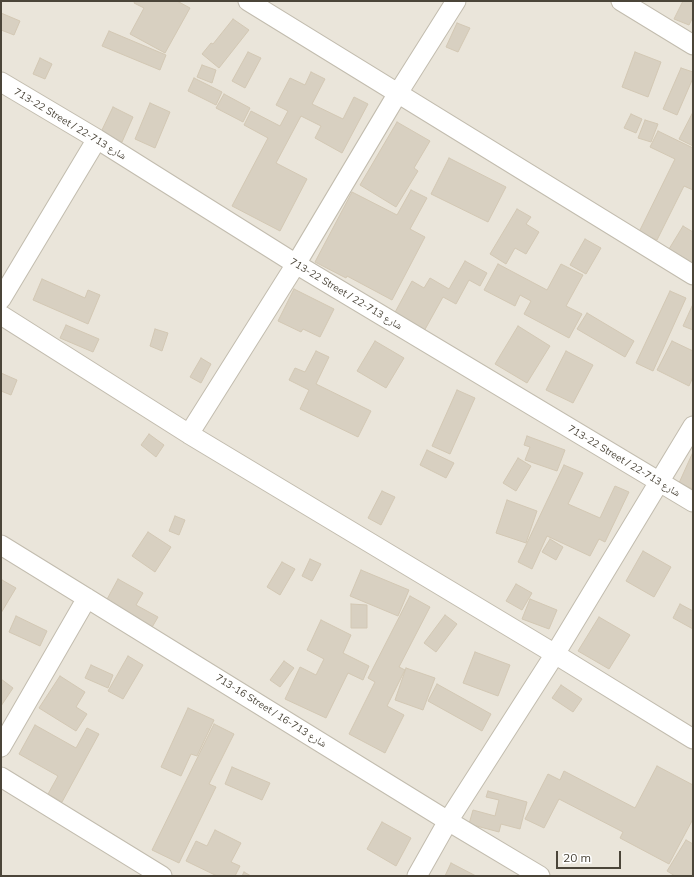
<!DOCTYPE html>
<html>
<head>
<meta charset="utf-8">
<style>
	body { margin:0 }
	#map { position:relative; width:694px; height:877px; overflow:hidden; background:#f6f3ec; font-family:Mulish,sans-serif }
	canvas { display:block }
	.frame { position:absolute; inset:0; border:2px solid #4b4539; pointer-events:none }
	.scale { position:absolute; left:556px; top:851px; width:65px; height:18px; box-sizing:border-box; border:2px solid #4b4539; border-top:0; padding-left:5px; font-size:12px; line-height:14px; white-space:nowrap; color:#4b4539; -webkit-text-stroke:3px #fff; paint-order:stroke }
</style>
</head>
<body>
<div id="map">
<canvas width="694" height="877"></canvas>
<div class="frame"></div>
<div class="scale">20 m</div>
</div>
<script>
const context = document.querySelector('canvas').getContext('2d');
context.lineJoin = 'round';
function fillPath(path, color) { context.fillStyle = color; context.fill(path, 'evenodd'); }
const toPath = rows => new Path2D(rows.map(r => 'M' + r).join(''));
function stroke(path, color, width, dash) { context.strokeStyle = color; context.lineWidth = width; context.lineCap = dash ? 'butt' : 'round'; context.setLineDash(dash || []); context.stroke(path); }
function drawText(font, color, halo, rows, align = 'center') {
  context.font = font + ' Mulish,"Noto Naskh Arabic",sans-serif'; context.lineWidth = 4; context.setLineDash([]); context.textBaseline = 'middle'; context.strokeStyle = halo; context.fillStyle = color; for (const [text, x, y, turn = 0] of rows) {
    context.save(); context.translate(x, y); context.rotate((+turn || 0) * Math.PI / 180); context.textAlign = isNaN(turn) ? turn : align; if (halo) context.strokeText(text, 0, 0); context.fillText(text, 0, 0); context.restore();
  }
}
const residential = toPath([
	[1,1,693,1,693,876,1,876]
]);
const building = toPath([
	[135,1,177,1,190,8,165,53,130,34,144,8,134,3,135,1],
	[683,1,693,1,693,17,689,25,674,19,683,1],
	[1,13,20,21,14,35,1,30,1,13],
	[233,19,249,30,219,68,202,54,211,43,213,44,233,19],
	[457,23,470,28,458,52,446,47,457,23],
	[109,31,166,55,160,70,102,46,109,31],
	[248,52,261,58,245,88,232,81,248,52],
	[635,52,661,62,648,97,622,87,635,52],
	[40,58,52,64,45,79,33,74,40,58],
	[202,65,216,70,212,83,197,77,202,65],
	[681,68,693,72,693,78,677,115,663,109,681,68],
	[311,72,325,79,312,104,343,119,354,97,368,104,342,153,315,138,321,126,301,116,276,163,307,179,280,231,232,206,268,138,244,125,251,111,280,126,288,111,276,105,290,78,305,85,311,72],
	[194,78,222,92,216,105,188,91,194,78],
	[224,94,250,108,243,122,216,108,224,94],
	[150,103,170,112,155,148,135,139,150,103],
	[113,107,133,117,122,142,101,132,113,107],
	[693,112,693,146,679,139,693,112],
	[631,114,642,119,636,133,624,128,631,114],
	[645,120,658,124,651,142,638,138,645,120],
	[397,122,430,141,414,168,418,171,396,207,360,185,397,122],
	[658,131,693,148,693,190,684,186,657,240,639,232,675,159,650,147,658,131],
	[449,158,506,187,488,222,431,194,449,158],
	[411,190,427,198,410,229,425,237,392,300,347,276,346,278,315,262,352,192,397,215,411,190],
	[517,209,531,217,526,224,539,232,526,254,515,248,506,264,490,254,517,209],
	[683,226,693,232,693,263,669,249,683,226],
	[585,239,601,248,586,274,570,265,585,239],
	[465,261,487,273,480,286,469,280,456,304,443,297,423,333,393,316,412,281,424,288,430,278,449,289,465,261],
	[498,264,547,290,561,264,583,275,566,306,582,314,569,338,524,314,531,301,520,295,515,306,484,290,498,264],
	[42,279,85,298,88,290,100,295,88,324,33,300,42,279],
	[294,289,334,309,320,337,303,329,301,332,278,321,294,289],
	[670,291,686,298,653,371,636,363,670,291],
	[693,304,693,330,683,326,693,304],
	[587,313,634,341,625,357,577,329,587,313],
	[66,325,99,339,93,352,60,338,66,325],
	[518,326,550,346,527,383,495,364,518,326],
	[155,329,168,333,162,351,150,346,155,329],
	[375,341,404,358,386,388,357,371,375,341],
	[672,341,693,351,693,377,689,386,657,370,672,341],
	[316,351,329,357,316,384,371,411,358,437,300,409,309,390,289,380,295,368,305,372,316,351],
	[566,351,593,365,573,403,546,390,566,351],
	[201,358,211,364,201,383,190,377,201,358],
	[1,373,17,380,11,395,1,391,1,373],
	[457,390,475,398,450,454,432,446,457,390],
	[149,434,164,445,156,457,141,445,149,434],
	[527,436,565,450,557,471,525,460,530,447,524,445,527,436],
	[427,450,454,463,446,478,420,465,427,450],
	[693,452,693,489,679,483,693,452],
	[518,458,531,466,516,491,503,483,518,458],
	[564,465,583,473,568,504,600,518,615,486,629,492,605,542,599,539,590,556,547,536,532,569,518,562,564,465],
	[382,491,395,497,381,525,368,518,382,491],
	[507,500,537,511,526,543,496,533,507,500],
	[175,516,185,520,179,535,169,531,175,516],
	[148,532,171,547,155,572,132,556,148,532],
	[550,539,563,547,556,560,542,552,550,539],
	[643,551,671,567,654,597,626,581,643,551],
	[310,559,321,564,312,581,302,576,310,559],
	[282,562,295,569,280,595,267,587,282,562],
	[361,570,409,590,398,616,350,596,361,570],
	[118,579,143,593,136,605,158,617,151,629,105,603,118,579],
	[2,580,16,588,1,613,1,581,2,580],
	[516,584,532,593,522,610,506,601,516,584],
	[410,596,430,607,399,667,405,670,387,706,404,715,385,753,349,734,375,682,368,678,410,596],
	[530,599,557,610,549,629,522,619,530,599],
	[351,604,367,605,367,628,351,628,351,604],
	[680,604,693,611,693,629,673,618,680,604],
	[445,615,457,624,436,652,424,643,445,615],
	[16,616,47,631,40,646,9,632,16,616],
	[599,617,630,635,609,669,578,651,599,617],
	[321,620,351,635,343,653,369,666,363,680,348,673,326,718,285,699,300,667,316,675,324,659,307,650,321,620],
	[475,652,510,665,498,696,463,683,475,652],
	[128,656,143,665,123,699,108,691,128,656],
	[284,661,294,668,280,687,270,680,284,661],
	[91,665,113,675,108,688,85,678,91,665],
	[406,668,435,678,423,710,395,700,406,668],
	[60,676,85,692,76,707,87,714,76,731,39,708,60,676],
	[1,679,13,688,1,706,1,679],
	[437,684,491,714,482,731,428,701,437,684],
	[561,685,582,699,573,712,552,698,561,685],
	[188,708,214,720,197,756,191,754,181,776,161,767,188,708],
	[214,724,234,734,209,784,216,787,179,863,152,850,214,724],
	[35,725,76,748,87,728,99,734,62,802,48,794,58,776,19,754,35,725],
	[657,766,693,785,693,819,669,864,620,838,623,832,559,799,544,828,525,819,548,774,560,780,564,771,635,808,657,766],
	[232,767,270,783,262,800,225,784,232,767],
	[488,791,527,802,520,829,501,824,499,832,469,824,473,810,495,816,499,800,486,797,488,791],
	[382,822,411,838,396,866,367,849,382,822],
	[215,830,241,843,231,862,240,866,235,876,217,876,186,861,196,841,207,846,215,830],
	[686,840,693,844,693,876,675,876,667,871,686,840],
	[451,863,476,876,445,876,451,863],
	[244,872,251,876,242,876,244,872]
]);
const minor = toPath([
	[248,1,693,275],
	[621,1,693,45],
	[1,82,97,139,296,264,693,502],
	[1,299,97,139],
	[1,315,189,434,555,654,693,739],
	[189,434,296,264,398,93,456,1],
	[1,545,448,821,540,876],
	[1,747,87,598],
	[1,777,162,876],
	[417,876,448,821,555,654,693,426]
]);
const streetNames = [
	["713-22 Street / شارع 713-22",70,124,31],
	["713-22 Street / شارع 713-22",346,294,31],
	["713-22 Street / شارع 713-22",624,461,31],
	["713-16 Street / شارع 713-16",271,711,32]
];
fillPath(residential, '#eae5da');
fillPath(building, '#d8d0c1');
stroke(building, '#d3c8b4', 1);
stroke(minor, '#c2bcae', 21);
stroke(minor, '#fff', 19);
drawText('10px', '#4b4539', '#fff', streetNames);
</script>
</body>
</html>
